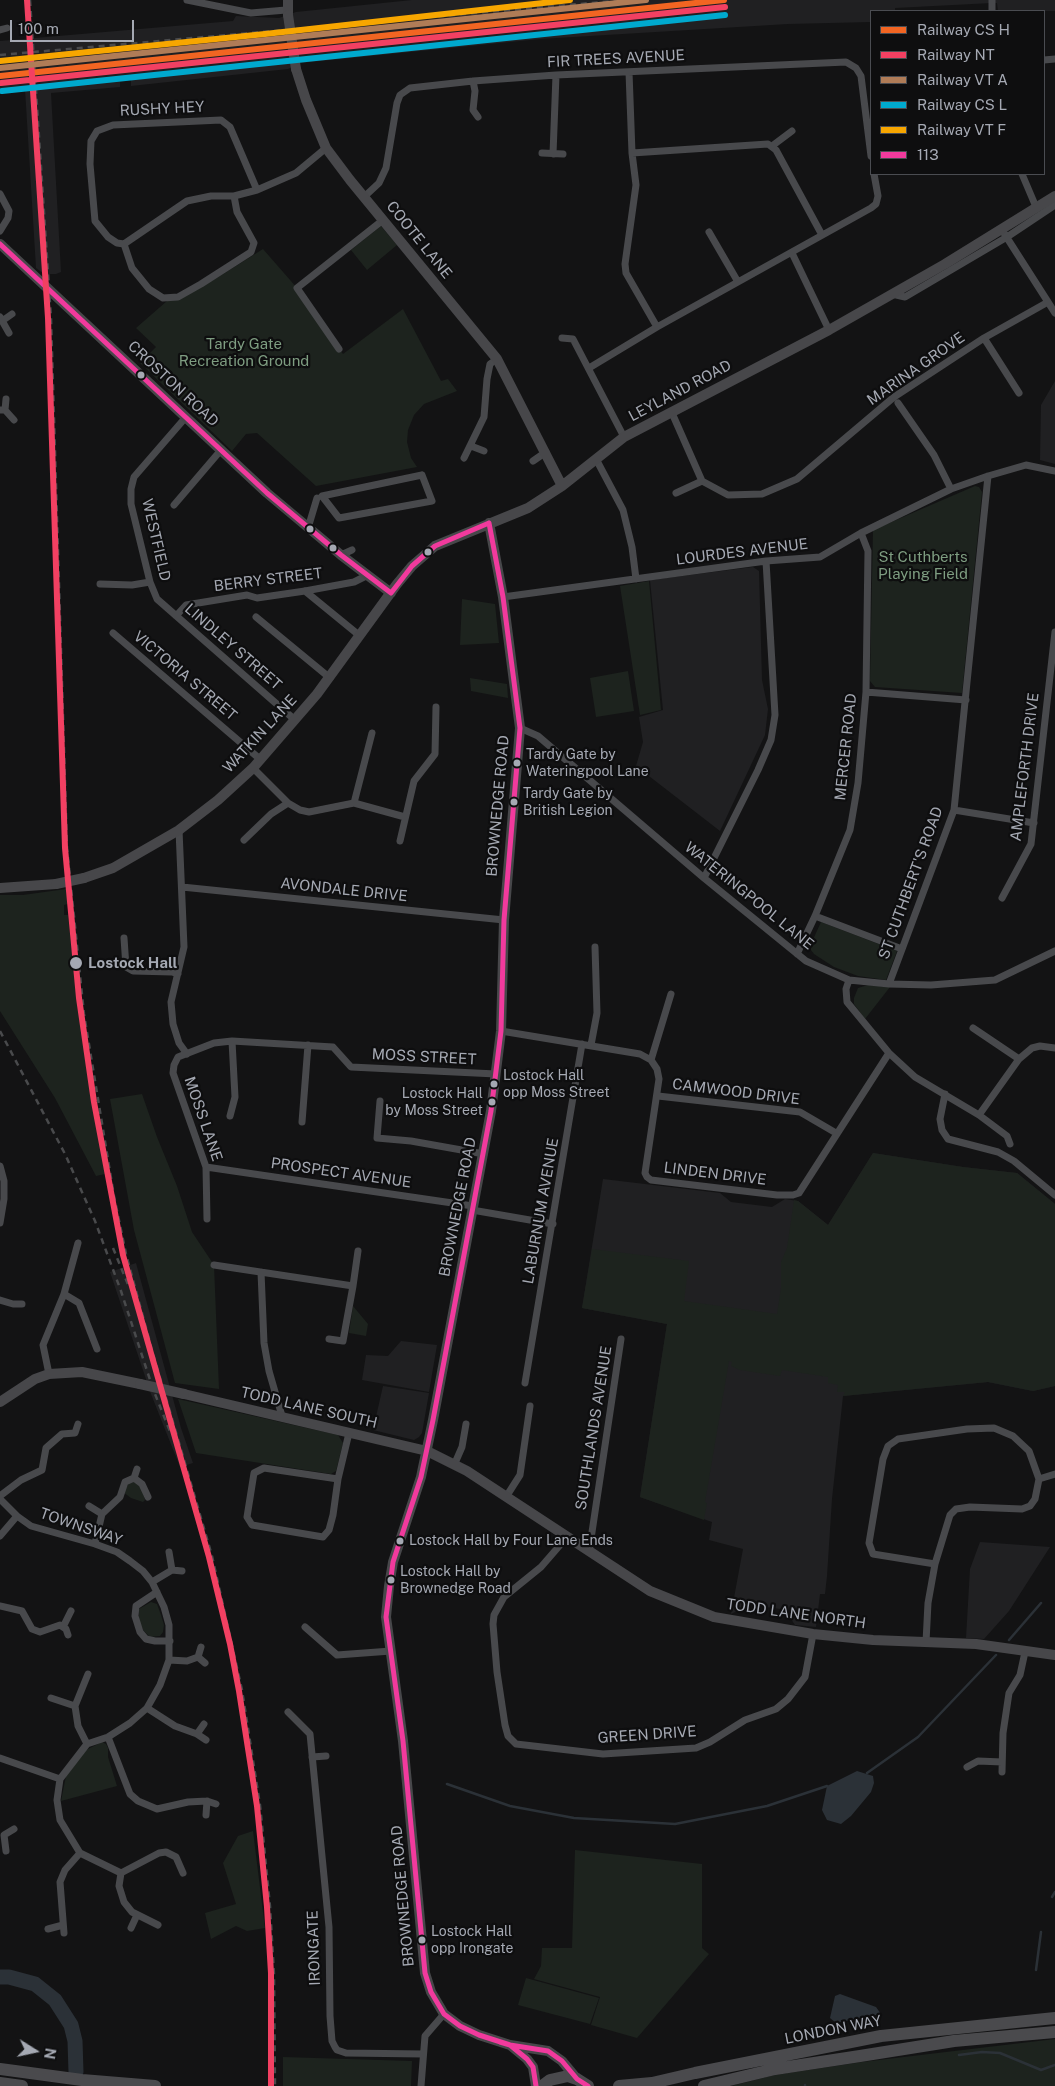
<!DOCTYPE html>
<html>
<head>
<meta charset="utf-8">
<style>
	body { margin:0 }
	#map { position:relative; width:1055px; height:2086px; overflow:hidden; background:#131314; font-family:"Public Sans",sans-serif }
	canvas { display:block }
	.legend { position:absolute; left:870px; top:10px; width:175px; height:165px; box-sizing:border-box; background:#0e0e0f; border:1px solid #4a4c51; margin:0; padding:6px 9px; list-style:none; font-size:15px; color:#a5a9b3 }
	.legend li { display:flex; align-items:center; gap:10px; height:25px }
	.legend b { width:25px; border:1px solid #4a4c51 }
	.north { position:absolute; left:10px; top:2026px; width:50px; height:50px; -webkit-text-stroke:4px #0e0e0f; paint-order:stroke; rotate:100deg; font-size:14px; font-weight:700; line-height:20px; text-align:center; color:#a5a9b3 }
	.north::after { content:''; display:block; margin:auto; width:18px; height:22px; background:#a5a9b3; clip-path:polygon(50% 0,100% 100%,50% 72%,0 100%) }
	.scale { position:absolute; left:10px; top:20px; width:124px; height:22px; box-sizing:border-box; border:2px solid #a5a9b3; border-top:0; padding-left:6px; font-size:15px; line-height:18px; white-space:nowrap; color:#a5a9b3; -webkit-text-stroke:4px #0e0e0f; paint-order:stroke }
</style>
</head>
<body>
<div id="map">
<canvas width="1055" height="2086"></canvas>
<ul class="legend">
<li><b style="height:6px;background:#f26522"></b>Railway CS H</li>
<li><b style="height:6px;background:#f24062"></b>Railway NT</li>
<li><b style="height:6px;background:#b07c57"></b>Railway VT A</li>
<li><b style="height:6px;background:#00a9ce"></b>Railway CS L</li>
<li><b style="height:6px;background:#f7a600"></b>Railway VT F</li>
<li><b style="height:6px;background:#f13a9d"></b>113</li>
</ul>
<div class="north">N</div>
<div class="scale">100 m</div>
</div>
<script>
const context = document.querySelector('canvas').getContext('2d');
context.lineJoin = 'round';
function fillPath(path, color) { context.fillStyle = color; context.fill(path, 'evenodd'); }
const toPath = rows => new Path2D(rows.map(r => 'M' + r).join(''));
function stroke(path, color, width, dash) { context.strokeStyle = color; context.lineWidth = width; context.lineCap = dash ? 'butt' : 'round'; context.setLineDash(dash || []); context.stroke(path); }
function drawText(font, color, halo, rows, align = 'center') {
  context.font = font + ' "Public Sans",sans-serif'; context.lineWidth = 4.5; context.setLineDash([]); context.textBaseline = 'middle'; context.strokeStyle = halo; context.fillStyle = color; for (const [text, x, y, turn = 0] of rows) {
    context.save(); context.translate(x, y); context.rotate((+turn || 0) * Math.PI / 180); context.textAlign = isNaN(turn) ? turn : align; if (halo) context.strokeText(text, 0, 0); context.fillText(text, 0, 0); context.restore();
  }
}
const built = toPath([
	[412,0,1055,0,1055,11,998,11,997,3,992,3,895,8,895,11,871,11,871,22,788,24,540,39,300,63,288,69,131,86,131,80,120,81,120,87,51,93,61,272,56,274,44,274,36,268,25,89,0,90,0,41,233,21,236,16,279,18,296,12],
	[1055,381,1055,464,1040,460,1041,405],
	[753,567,759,571,762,680,768,709,765,735,720,831,636,766,643,742,639,717,663,710,650,580],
	[873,1153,963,1167,1017,1173,1055,1204,1055,1386,1033,1391,988,1382,843,1396,832,1499,827,1576,825,1594,820,1594,816,1627,795,1625,789,1616,781,1609,749,1605,731,1614,743,1549,709,1540,712,1522,640,1497,667,1324,582,1308,603,1179,720,1193,731,1202,772,1207,785,1199,798,1201,828,1225],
	[136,1263,181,1428,193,1463,180,1467,151,1394,110,1272],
	[401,1341,437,1345,429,1392,362,1380,366,1355,388,1356],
	[383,1386,429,1393,422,1433,419,1437,414,1440,373,1430],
	[980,1542,1050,1547,1009,1611,984,1639,966,1638,970,1569]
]);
const green = toPath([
	[381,226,397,245,367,270,351,250],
	[263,249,297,288,343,354,403,309,441,381,448,379,457,391,424,404,414,415,408,430,407,442,411,458,417,467,316,486,257,433,246,434,232,451,140,363,156,347,136,328,167,301,179,299,220,276],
	[975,486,979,487,982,492,962,693,875,687,870,681,873,530],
	[649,581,661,710,640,715,620,586],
	[462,599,495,604,499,643,460,645],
	[628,671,634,711,596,717,590,678],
	[470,678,507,684,508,698,471,691],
	[66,889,68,904,64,905,64,915,68,915,78,1010,80,1010,105,1174,96,1176,55,1098,0,1011,0,895,23,895],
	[821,922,897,951,886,980,858,976,834,967,814,954,811,950,811,944],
	[868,985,890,987,865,1019,854,1004,854,998,858,988],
	[142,1094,157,1137,177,1186,192,1232,214,1265,219,1389,175,1383,134,1230,110,1099],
	[873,1153,963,1167,1017,1173,1055,1204,1055,1386,1033,1391,988,1382,843,1396,845,1392,837,1392,838,1385,828,1383,828,1377,782,1370,780,1376,740,1370,731,1366,732,1362,729,1361,705,1502,707,1503,704,1520,640,1497,667,1324,582,1308,592,1249,689,1261,684,1301,777,1314,781,1288,781,1262,787,1248,794,1200,798,1201,828,1225],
	[353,1306,368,1324,366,1336,349,1333],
	[178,1399,338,1435,343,1443,336,1471,331,1474,196,1453],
	[134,1482,139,1484,142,1490,145,1500,143,1502,131,1498,123,1492,129,1483],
	[151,1602,157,1604,161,1615,164,1625,163,1632,160,1636,150,1637,143,1630,139,1621,139,1609],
	[102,1742,106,1744,108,1748,108,1757,117,1786,61,1801,66,1776,86,1750],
	[253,1831,265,1928,247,1931,236,1926,211,1939,205,1913,236,1904,223,1863,238,1836],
	[575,1850,702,1864,702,1948,709,1954,637,2038,591,2025,600,1997,534,1979,541,1966,542,1948,572,1948],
	[526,1978,599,1998,590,2024,518,2005],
	[1055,2039,1055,2086,731,2086,775,2075,862,2062],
	[283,2057,412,2061,411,2086,283,2086]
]);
const water = toPath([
	[857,1771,873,1776,874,1783,871,1792,851,1816,841,1824,827,1820,822,1810,827,1786],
	[840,1994,876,2007,881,2014,836,2023,830,2018,835,1996]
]);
const stream = toPath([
	[1009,1640,1041,1603],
	[867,1773,918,1737,996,1655],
	[447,1784,510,1806,574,1818,675,1824,767,1806,827,1786],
	[1052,1897,1055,1892],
	[1036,1970,1041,1932],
	[959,2055,982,2052,1000,2053,1041,2070,1055,2065],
	[805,2086,805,2085]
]);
const river = toPath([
	[0,1977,9,1977,35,1984,55,2000,71,2025,75,2041,76,2072]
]);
const street = toPath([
	[187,0,251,13,286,10],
	[992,0,992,11],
	[0,30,7,28],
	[1044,60,1055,59],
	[629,72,632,153,636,185,625,264,626,273,657,327],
	[473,81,475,91,473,110,478,117],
	[772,146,792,131],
	[542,153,563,154],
	[632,153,768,144,776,150,822,235],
	[553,154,556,75],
	[1022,174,1036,207],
	[0,194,9,211,8,218,0,231],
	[364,197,379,183,386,168,397,103,400,95,410,88,473,81,556,75,846,62,856,68,861,76,871,156],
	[709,232,738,282],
	[124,244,117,243,108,237,95,221,90,164,91,141,97,131,113,125,221,120,230,127,257,190],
	[124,244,132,268,149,289,163,298,178,297,201,284,251,252,254,243,237,212,234,196],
	[124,244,187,201,211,196,234,196,257,190,296,173,326,148],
	[792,253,829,330],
	[892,294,905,297,1007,237,1055,205],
	[1048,302,1055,313],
	[0,317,9,333],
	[2,321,12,314],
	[562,338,573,339,624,437],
	[984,338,1019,393],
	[339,349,297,288,383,220],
	[589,368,657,327,871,208,876,204,878,196,874,174],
	[898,403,934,455,951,489],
	[0,410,5,410,14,420],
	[5,410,6,399],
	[672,413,702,481,728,495,762,494,797,479,894,397,984,338,1048,302,1002,230],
	[186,417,134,477,131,489,131,504,150,582,157,599,295,720],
	[471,446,484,451],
	[464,458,484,417,487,379,490,364,497,359],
	[596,459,623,510,632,547,636,579],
	[533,461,546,452],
	[422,475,432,501,339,518,322,496,422,475],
	[676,493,702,481],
	[174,505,221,450],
	[308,528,317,498],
	[341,555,352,550],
	[100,584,132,585,150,582],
	[305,591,360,636],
	[503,597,766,561,820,557,861,533,951,489,988,476,1026,465,1055,471],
	[176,616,186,605,247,595,257,598,305,591,354,582,368,575],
	[256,617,330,678],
	[113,633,261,760],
	[866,692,966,700],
	[520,728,538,736,704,878,806,961,849,980,889,984,931,985,995,980,1055,951],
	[253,768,288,803,300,810,309,812,354,803,405,817],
	[354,803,372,733],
	[954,810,1034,823],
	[179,830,184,947,171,1002,173,1024,179,1043,187,1054],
	[244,840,271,814,288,803],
	[400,841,414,781,435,754,436,707],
	[704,878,758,770,771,740,775,715,766,561],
	[182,887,504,920],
	[1002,898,1031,844,1055,632],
	[815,916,902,949],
	[124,938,126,967,133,971,172,972,178,974],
	[797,954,815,916,850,830,858,783,866,692,868,551,861,533],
	[849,980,846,989,847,1002,889,1053,915,1077,979,1115,1007,1136,1010,1144],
	[889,984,954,810,988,476],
	[973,1028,1019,1059],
	[501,1031,640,1054,651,1060,657,1069,659,1079,645,1173,647,1177,651,1180,777,1195,793,1195,799,1193,889,1053],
	[591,1045,597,1013,595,947],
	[651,1060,671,994],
	[945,1094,940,1119,942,1130,948,1139,998,1152,1014,1161,1055,1195],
	[658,1096,800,1112,836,1133],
	[380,1101,377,1138,411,1141,484,1154],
	[979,1115,1019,1059,1032,1048,1040,1046,1055,1048],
	[230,1116,235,1097,232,1041],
	[302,1122,308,1045],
	[0,1166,4,1181,4,1199,0,1223],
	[206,1167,473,1206],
	[472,1210,553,1224],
	[207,1219,206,1167,173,1073,174,1065,178,1057,214,1043,232,1041,333,1047,351,1067,496,1074],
	[214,1265,353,1286,343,1341,329,1339],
	[261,1272,264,1343,269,1371,282,1416],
	[353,1286,358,1251],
	[64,1294,79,1303,97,1349],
	[0,1300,13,1304,22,1304],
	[49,1374,43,1345,64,1294,78,1243],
	[525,1383,582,1044],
	[455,1463,462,1447,466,1424],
	[134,1478,137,1469],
	[338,1479,264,1468,254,1473,247,1517,252,1525,323,1537,329,1530,333,1515,338,1479,349,1433],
	[0,1496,21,1480,42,1470,46,1448,62,1434,75,1433,78,1424],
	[506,1497,520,1475,530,1406],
	[0,1499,17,1516,31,1526,95,1544,117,1552,130,1561,143,1571,152,1582,164,1607,169,1625,169,1660,160,1685,147,1708,130,1723,108,1737,87,1744,60,1779,57,1800,60,1820,80,1853,121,1873],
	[89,1506,102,1514],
	[0,1536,17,1516],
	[567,1537,541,1567,504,1597,494,1615,493,1624,497,1672,505,1725,508,1736,516,1744,603,1754,696,1748,710,1742,745,1720,776,1709,788,1699,805,1677,813,1634],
	[95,1544,102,1514,120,1497,125,1482,134,1478,142,1484,148,1497],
	[169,1552,172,1570,182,1571],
	[589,1552,621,1339],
	[935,1564,873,1554,869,1543,883,1459,888,1446,898,1439,967,1429,994,1428,1013,1436,1029,1451,1039,1479],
	[152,1582,172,1570],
	[157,1592,136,1606,135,1616,140,1632,146,1639,155,1641,170,1641],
	[0,1606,22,1611,32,1629,40,1632,60,1625,66,1629,68,1635],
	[63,1627,71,1611],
	[305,1627,337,1655,391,1651],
	[926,1642,928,1603,935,1564,950,1515,956,1509,970,1507,1022,1509,1030,1506,1035,1499,1039,1479,1055,1474],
	[201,1647,198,1657,205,1663],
	[169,1660,187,1661,198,1657],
	[51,1698,75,1706],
	[147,1708,175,1726,197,1734],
	[288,1712,310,1734,329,1927,330,2016,332,2041,335,2047,337,2050,346,2053,423,2054],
	[204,1724,197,1734,206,1740],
	[108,1737,130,1794,138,1801,157,1809,188,1802,207,1801,216,1804],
	[87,1744,78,1726,75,1706,88,1674],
	[312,1757,326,1756],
	[0,1758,60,1779],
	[967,1767,978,1761,1002,1762],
	[1002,1772,1003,1733,1009,1693,1020,1675,1025,1652],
	[206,1815,207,1801],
	[6,1851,4,1835,14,1829],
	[121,1873,159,1853,166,1852,176,1857,183,1873],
	[121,1873,119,1886,124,1902,132,1912,158,1925],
	[131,1928,137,1915],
	[48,1929,63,1925],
	[64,1933,60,1882,65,1870,80,1853],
	[421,2086,425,2036,444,2014]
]);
const secondary = toPath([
	[288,15,288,0],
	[296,69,306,100,326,148,350,180,497,359,562,486],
	[0,244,267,493,341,555,391,593],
	[489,523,503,597,520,728,504,920,501,1031,491,1111,433,1420,421,1477,393,1562,389,1586,386,1617,403,1741,425,1973,431,1992,444,2014,460,2026,479,2035,510,2045,548,2051,562,2061,577,2079],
	[84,878,113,868,179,830,218,800,253,768,317,694,397,584,412,566,435,546,528,508,562,486,624,437,829,330,945,264,1055,196],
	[0,888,56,884],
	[184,1394,427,1451,467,1471,650,1591,714,1617,813,1634,873,1640,976,1644,1055,1655],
	[0,1402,35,1379,49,1374,82,1372,140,1384],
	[510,2045,527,2059,533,2067,536,2086]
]);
const highway = toPath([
	[0,2069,82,2080,155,2086],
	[0,2083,22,2086],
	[542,2086,550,2080,568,2076,577,2079,588,2086],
	[619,2086,652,2083,695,2073,881,2036,1055,2018],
	[704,2086,775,2069,860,2056,954,2041,1055,2032]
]);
const rail = toPath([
	[30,0,51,318,67,848,84,1014,114,1196,126,1254,152,1350,212,1556,242,1690,260,1805,270,1906,274,1974,275,2086],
	[0,55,625,0],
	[0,1031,65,1154,95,1221,121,1291,153,1389,171,1434],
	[113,1248,129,1287]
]);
const secondaryBridge = toPath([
	[288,15,296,69],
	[56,884,84,878],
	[140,1384,184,1394]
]);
const bus1 = toPath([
	[0,244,267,493,341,555,391,593],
	[489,523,503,597,520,728,504,920,501,1031,491,1111,433,1420,421,1477,393,1562,386,1617,403,1741,425,1973,431,1992,444,2014,460,2026,479,2035,510,2045,548,2051,562,2061,577,2079,588,2086],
	[391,593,412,566,435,546,489,523],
	[500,2042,510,2045,527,2059,533,2067,536,2086]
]);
const rail1 = toPath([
	[0,76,724,0]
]);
const rail2 = toPath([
	[27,0,48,318,65,848,79,998,94,1102,123,1255,209,1557,230,1644,239,1691,257,1806,267,1907,271,1973,271,2086],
	[1,83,725,7]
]);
const rail3 = toPath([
	[0,68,646,0]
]);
const rail4 = toPath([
	[2,91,725,15]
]);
const rail5 = toPath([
	[0,61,265,34,570,0]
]);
const markers = [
	[141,375,4.5,"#a5a9b3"],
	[310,529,4.5,"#a5a9b3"],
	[333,548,4.5,"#a5a9b3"],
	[428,552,4.5,"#a5a9b3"],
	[517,763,4.5,"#a5a9b3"],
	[514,802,4.5,"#a5a9b3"],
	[76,963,7,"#a5a9b3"],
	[494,1084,4.5,"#a5a9b3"],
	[492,1102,4.5,"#a5a9b3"],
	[400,1541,4.5,"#a5a9b3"],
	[391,1580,4.5,"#a5a9b3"],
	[422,1940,4.5,"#a5a9b3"]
];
const busNames = [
	["Tardy Gate by",526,755],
	["Wateringpool Lane",526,772],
	["Tardy Gate by",523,794],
	["British Legion",523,811],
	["Lostock Hall",503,1076],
	["opp Moss Street",503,1093],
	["Lostock Hall",483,1094,"right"],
	["by Moss Street",483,1111,"right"],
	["Lostock Hall by Four Lane Ends",409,1541],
	["Lostock Hall by",400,1572],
	["Brownedge Road",400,1589],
	["Lostock Hall",431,1932],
	["opp Irongate",431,1949]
];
const streetNames = [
	["FIR TREES AVENUE",616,59,-3],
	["RUSHY HEY",162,109,-3],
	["COOTE LANE",419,240,51],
	["MARINA GROVE",916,369,-35],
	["CROSTON ROAD",173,384,43],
	["LEYLAND ROAD",680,391,-28],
	["WESTFIELD",156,540,77],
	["LOURDES AVENUE",742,552,-7],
	["BERRY STREET",268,580,-7],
	["LINDLEY STREET",233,647,41],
	["VICTORIA STREET",185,676,40],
	["WATKIN LANE",260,734,-47],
	["MERCER ROAD",846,747,-84],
	["AMPLEFORTH DRIVE",1025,767,-83],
	["BROWNEDGE ROAD",498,806,-85],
	["ST CUTHBERT'S ROAD",911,883,-70],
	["AVONDALE DRIVE",344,890,6],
	["WATERINGPOOL LANE",749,896,39],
	["MOSS STREET",424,1057,3],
	["CAMWOOD DRIVE",736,1092,7],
	["MOSS LANE",203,1119,71],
	["PROSPECT AVENUE",341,1173,8],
	["LINDEN DRIVE",715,1174,7],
	["BROWNEDGE ROAD",458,1207,-79],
	["LABURNUM AVENUE",541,1211,-80],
	["TODD LANE SOUTH",309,1408,13],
	["SOUTHLANDS AVENUE",594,1428,-81],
	["TOWNSWAY",81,1527,19],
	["TODD LANE NORTH",796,1614,8],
	["GREEN DRIVE",647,1735,-4],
	["BROWNEDGE ROAD",403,1896,-95],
	["IRONGATE",314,1948,-92],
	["LONDON WAY",833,2030,-11]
];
const parkNames = [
	["Tardy Gate",244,344],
	["Recreation Ground",244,361],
	["St Cuthberts",923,557],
	["Playing Field",923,574]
];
const stopNames = [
	["Lostock Hall",88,963]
];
fillPath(built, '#202022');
fillPath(green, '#1d231e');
fillPath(water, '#2b3137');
stroke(stream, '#2b3137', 2.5);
stroke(river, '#2b3137', 15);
stroke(street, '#48494c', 7);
stroke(secondary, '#47474a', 10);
stroke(highway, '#4a4a4d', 12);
stroke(rail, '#494a4c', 2.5, [6, 5]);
stroke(secondaryBridge, '#47474a', 10);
stroke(bus1, '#f13a9d', 5);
stroke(rail1, '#f26522', 6);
stroke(rail2, '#f24062', 6);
stroke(rail3, '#b07c57', 6);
stroke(rail4, '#00a9ce', 6);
stroke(rail5, '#f7a600', 6);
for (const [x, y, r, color] of markers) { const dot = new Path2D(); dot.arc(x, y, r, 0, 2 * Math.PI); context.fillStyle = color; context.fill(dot); stroke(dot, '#0e0e0f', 2); }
drawText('14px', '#a5a9b3', '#0e0e0f', busNames, 'left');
drawText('15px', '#a5a9b3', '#0e0e0f', streetNames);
drawText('15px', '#7e9d81', '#0e0e0f', parkNames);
drawText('bold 15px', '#a5a9b3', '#0e0e0f', stopNames, 'left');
</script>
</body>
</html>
